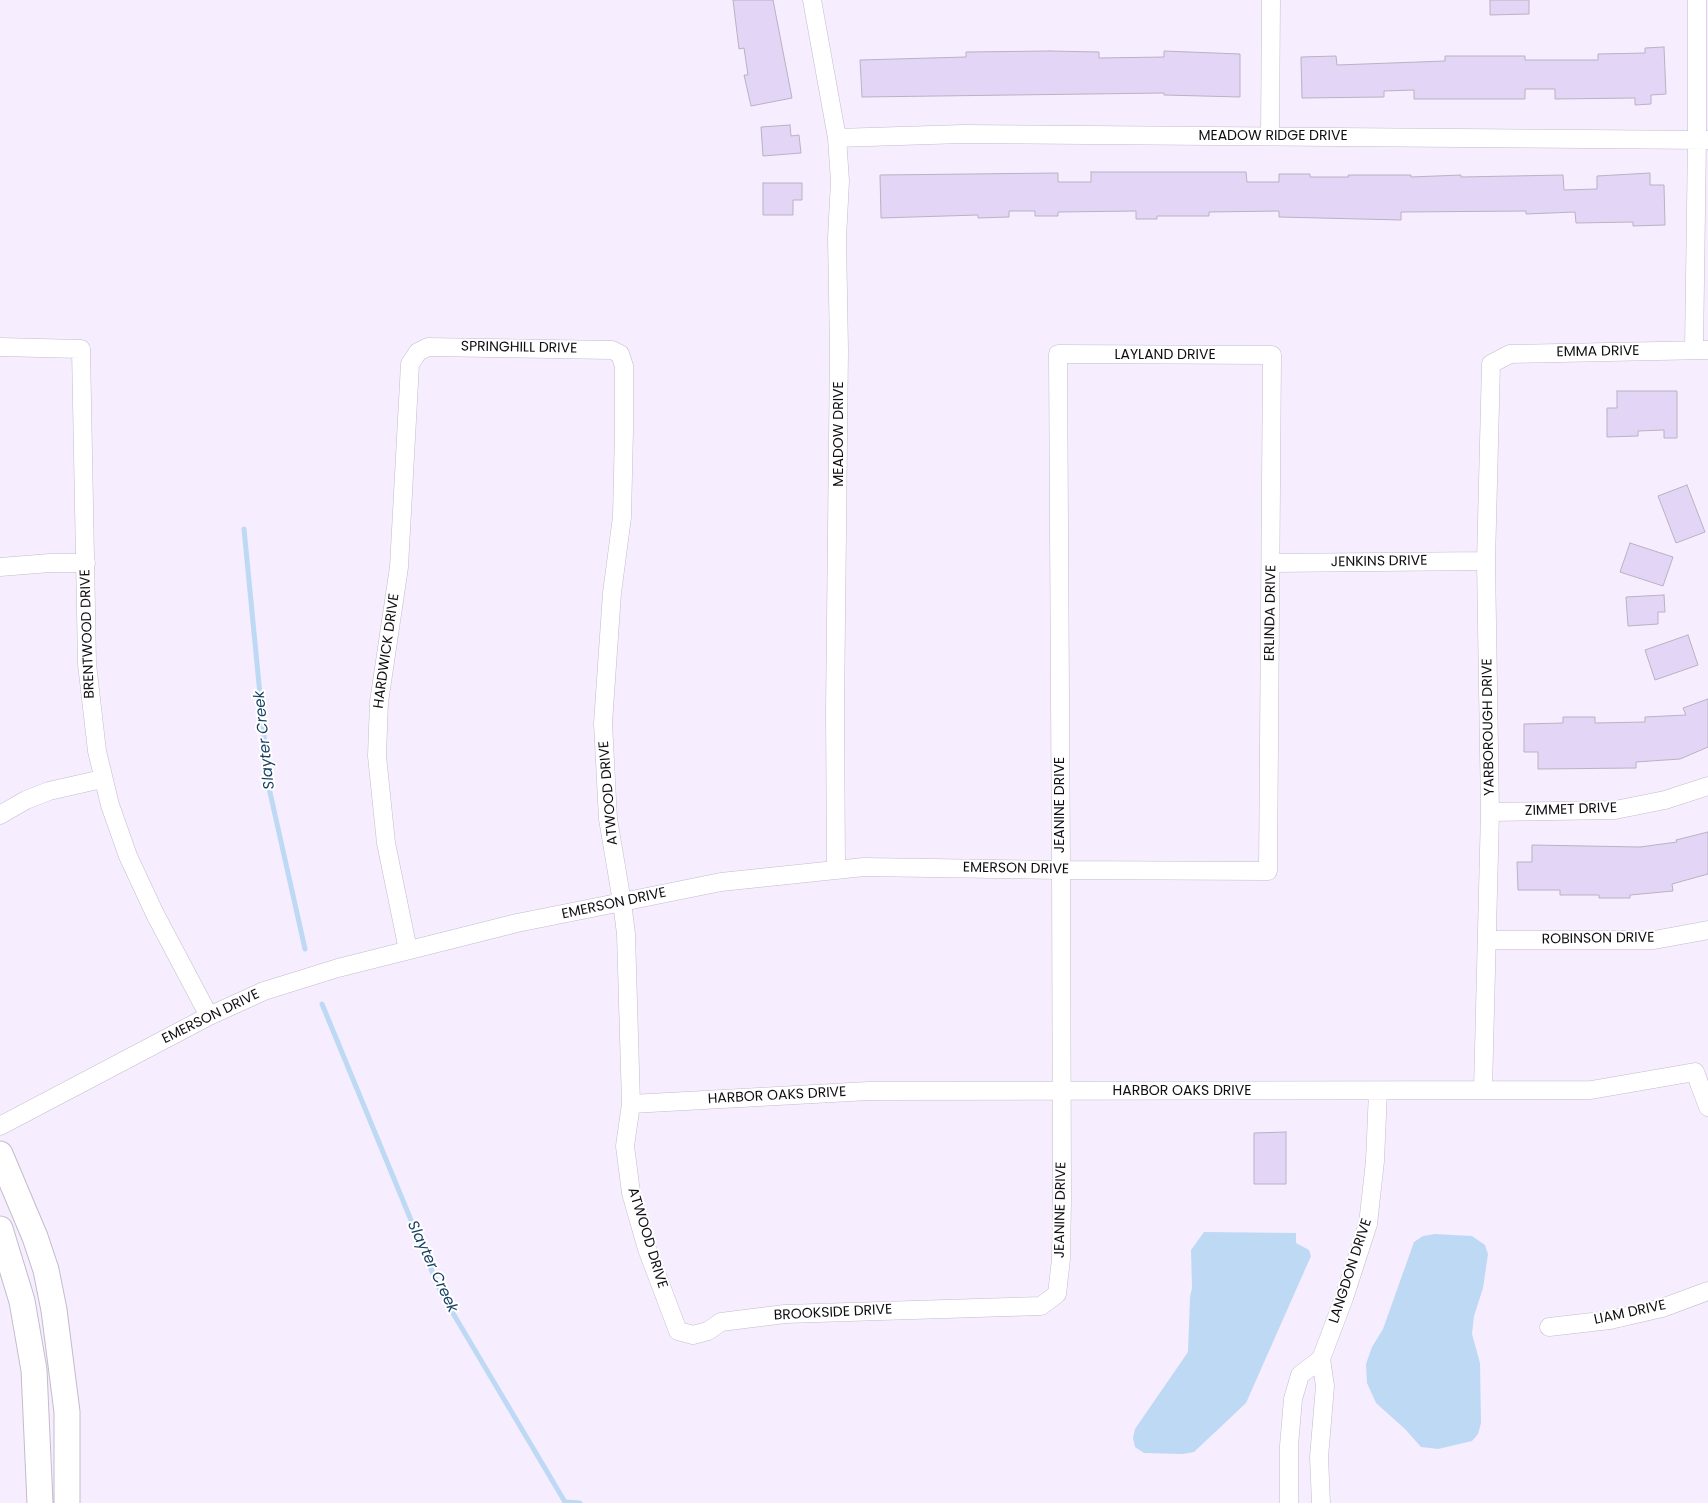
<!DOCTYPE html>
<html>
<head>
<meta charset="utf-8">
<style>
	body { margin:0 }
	canvas { display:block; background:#f6edfe }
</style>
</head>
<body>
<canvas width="1708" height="1503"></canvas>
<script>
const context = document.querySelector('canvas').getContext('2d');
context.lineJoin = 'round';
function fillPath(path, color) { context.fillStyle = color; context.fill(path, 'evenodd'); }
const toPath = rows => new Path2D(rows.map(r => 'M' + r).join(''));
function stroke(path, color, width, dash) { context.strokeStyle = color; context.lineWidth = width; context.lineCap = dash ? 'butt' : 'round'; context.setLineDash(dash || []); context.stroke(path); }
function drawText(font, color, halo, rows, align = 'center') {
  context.font = font + ' Poppins,sans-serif'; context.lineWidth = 4; context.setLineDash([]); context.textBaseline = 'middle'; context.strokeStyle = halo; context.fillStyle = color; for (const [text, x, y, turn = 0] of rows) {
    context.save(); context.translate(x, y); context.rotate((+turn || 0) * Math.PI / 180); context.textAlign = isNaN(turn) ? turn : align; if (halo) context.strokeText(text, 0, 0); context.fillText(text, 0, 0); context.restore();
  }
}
const water = toPath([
	[1204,1232,1296,1233,1296,1243,1309,1250,1311,1256,1246,1403,1194,1452,1183,1454,1144,1453,1135,1447,1133,1438,1135,1429,1188,1352,1190,1297,1192,1288,1191,1250],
	[1435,1234,1472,1236,1485,1245,1488,1254,1483,1288,1474,1316,1472,1334,1480,1363,1481,1423,1478,1434,1472,1441,1438,1449,1421,1447,1405,1429,1376,1403,1367,1383,1366,1364,1372,1347,1383,1329,1414,1242,1423,1236]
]);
const stream = toPath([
	[244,529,269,788,305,949],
	[322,1004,441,1293,565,1502,580,1503]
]);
const building = toPath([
	[733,0,773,0,792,98,751,106,744,75,748,75,744,48,739,49,733,0],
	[1490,0,1529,0,1529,14,1490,15,1490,0],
	[1664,47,1666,94,1651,95,1651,104,1635,105,1635,98,1555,99,1555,89,1525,89,1525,99,1414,99,1414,90,1384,91,1384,97,1302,98,1301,57,1336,56,1337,65,1445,61,1445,56,1525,56,1525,60,1598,60,1598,54,1645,53,1645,48,1664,47],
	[1050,51,1099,52,1099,58,1164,57,1164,51,1240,54,1240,97,1164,95,1164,93,862,97,860,60,966,57,966,52,1050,51],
	[790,125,791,136,799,135,801,153,763,156,761,127,790,125],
	[1091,172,1246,172,1247,182,1279,182,1279,174,1310,174,1310,177,1349,177,1348,175,1411,175,1411,177,1461,175,1461,177,1563,175,1564,190,1597,189,1597,176,1650,173,1650,185,1664,185,1665,225,1633,226,1633,222,1576,223,1575,212,1526,214,1526,211,1401,212,1401,220,1279,217,1279,211,1209,212,1209,216,1157,216,1157,219,1136,219,1136,211,1058,212,1058,216,1035,216,1035,211,1009,211,1009,217,978,218,978,215,881,218,880,175,1058,173,1058,182,1091,182,1091,172],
	[763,183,802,183,802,200,793,200,793,215,763,215,763,183],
	[1617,391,1677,391,1677,438,1664,438,1664,430,1638,431,1638,436,1607,437,1607,408,1617,408,1617,391],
	[1687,485,1705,532,1676,543,1658,496,1687,485],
	[1630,543,1673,557,1663,586,1620,572,1630,543],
	[1664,595,1665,612,1658,612,1658,624,1628,626,1626,597,1664,595],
	[1688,635,1698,665,1655,680,1645,650,1688,635],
	[1708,699,1708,747,1680,759,1636,762,1636,768,1538,769,1538,752,1524,752,1524,724,1563,723,1563,717,1595,717,1595,723,1645,722,1645,717,1686,715,1683,708,1708,699],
	[1708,832,1708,874,1672,884,1673,891,1630,895,1630,898,1599,898,1599,895,1560,895,1560,890,1518,890,1517,862,1532,862,1532,845,1640,847,1677,842,1676,840,1708,832],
	[1286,1132,1286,1184,1254,1184,1254,1133,1286,1132]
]);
const street = toPath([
	[812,0,837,138,840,181,837,238,839,350,835,711,836,870],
	[1270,136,1271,0],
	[837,138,963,134,1708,140],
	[0,347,81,349,87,664,97,751,110,805,128,856,155,914,209,1016],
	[1694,350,1697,140,1697,0],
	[1271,563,1486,561],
	[0,567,50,563,86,563],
	[1490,812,1615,810,1665,800,1708,786],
	[0,815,26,800,49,791,102,779],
	[1487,940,1654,940,1708,930],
	[1483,1089,1490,812,1486,561,1491,364,1510,354,1708,350],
	[631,1104,869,1091,1591,1090,1695,1072,1708,1107],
	[0,1126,209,1016,264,991,338,968,517,923,622,902,721,882,864,867,1061,870,1268,871,1272,355,1058,354,1061,870,1062,1199,1061,1259,1057,1294,1041,1306,785,1314,721,1322,708,1331,693,1335,678,1331,647,1249,631,1193,625,1146,631,1104,626,934,622,902,608,819,603,723,612,593,622,517,624,430,624,366,620,354,612,350,428,347,418,352,410,364,399,567,379,702,377,756,386,843,408,950],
	[1549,1327,1610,1320,1662,1308,1708,1291],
	[1289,1503,1289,1446,1293,1399,1300,1375,1321,1359],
	[1321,1503,1319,1457,1325,1386,1321,1359,1344,1298,1368,1224,1375,1161,1378,1091]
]);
const secondary = toPath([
	[0,1154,35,1237,46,1270,54,1310,67,1412,67,1503],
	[0,1229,22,1301,34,1370,40,1503]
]);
const streetNames = [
	["MEADOW RIDGE DRIVE",1273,136],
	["SPRINGHILL DRIVE",519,348,1],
	["EMMA DRIVE",1598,352,-1],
	["LAYLAND DRIVE",1165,355],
	["MEADOW DRIVE",839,434,-90],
	["JENKINS DRIVE",1379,562,-1],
	["ERLINDA DRIVE",1271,613,-89],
	["BRENTWOOD DRIVE",88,634,-92],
	["HARDWICK DRIVE",387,651,-82],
	["YARBOROUGH DRIVE",1489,727,-91],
	["ATWOOD DRIVE",609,793,-95],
	["JEANINE DRIVE",1060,805,-90],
	["ZIMMET DRIVE",1571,810,-2],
	["EMERSON DRIVE",1016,869,1],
	["EMERSON DRIVE",614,904,-12],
	["ROBINSON DRIVE",1598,939,-1],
	["EMERSON DRIVE",211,1017,-26],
	["HARBOR OAKS DRIVE",1182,1091],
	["HARBOR OAKS DRIVE",777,1096,-3],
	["JEANINE DRIVE",1061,1210,-89],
	["ATWOOD DRIVE",647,1238,73],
	["LANGDON DRIVE",1351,1271,-72],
	["BROOKSIDE DRIVE",833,1313,-3],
	["LIAM DRIVE",1630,1313,-12]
];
const waterNames = [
	["Slayter Creek",265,740,-96],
	["Slayter Creek",432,1267,65]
];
fillPath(water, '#bed9f4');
stroke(stream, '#bed9f4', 5);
fillPath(building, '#e3d5f6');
stroke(building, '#b9b2c2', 1);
stroke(street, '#c4bbcb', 19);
stroke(secondary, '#c4bbcb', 27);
stroke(street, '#fff', 18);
stroke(secondary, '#fff', 25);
drawText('14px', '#110e13', '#fff', streetNames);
drawText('italic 15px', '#184164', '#fff', waterNames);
</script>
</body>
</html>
